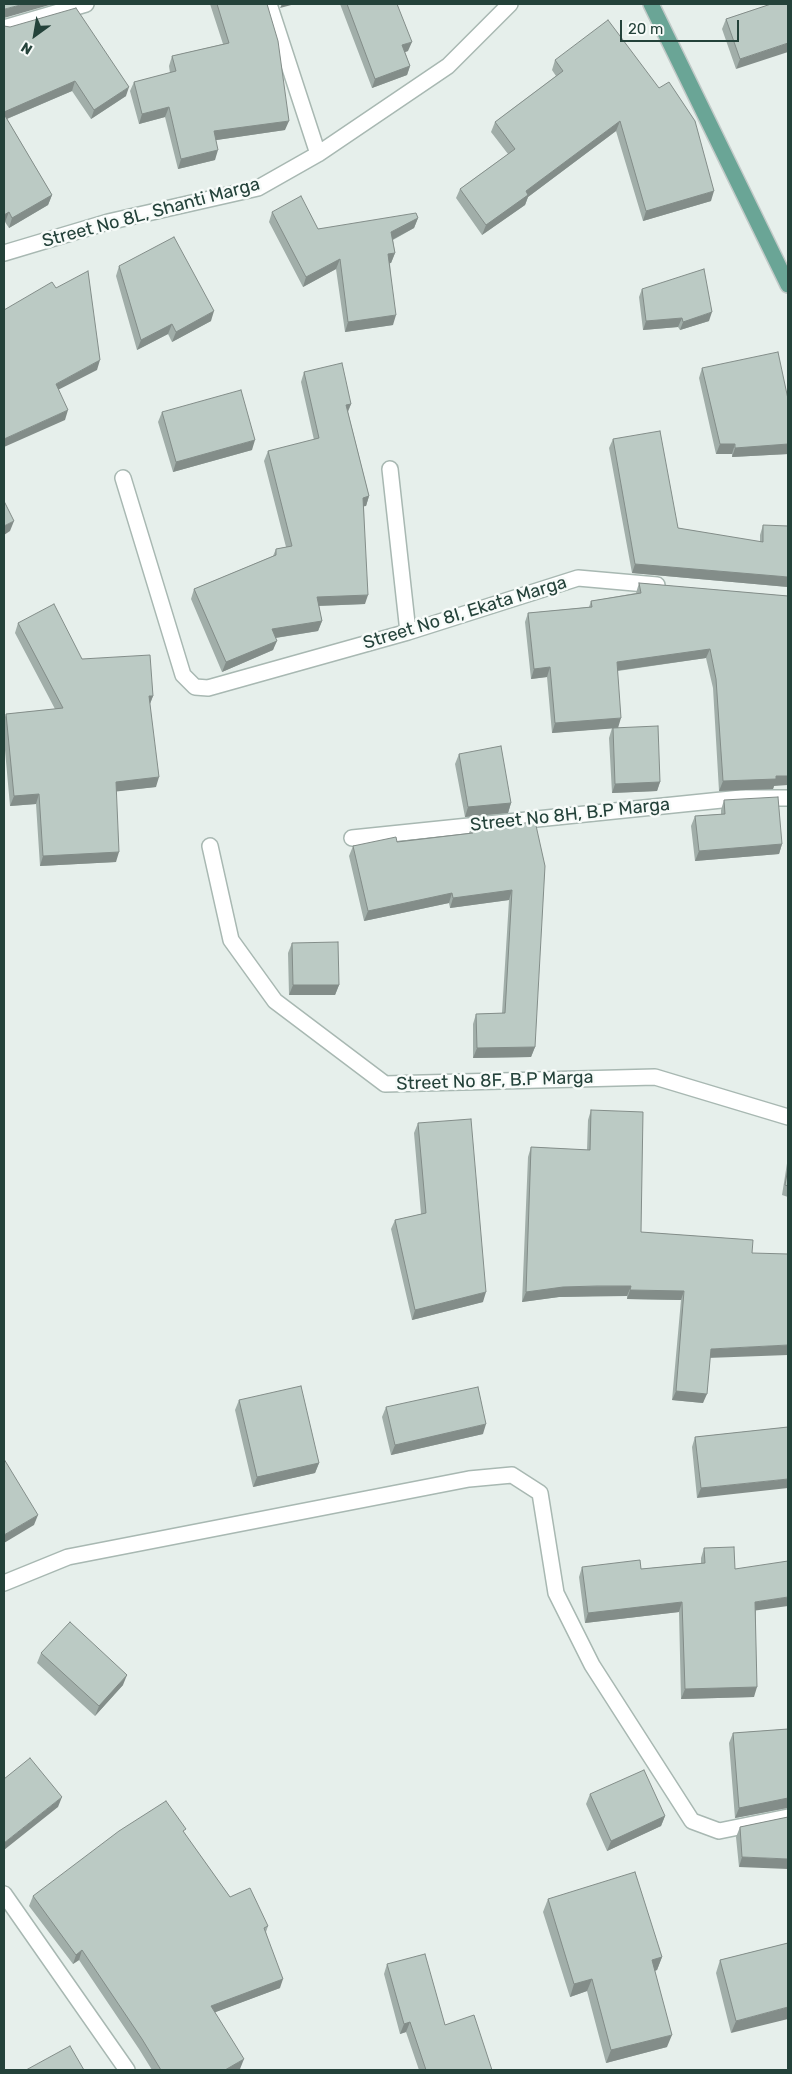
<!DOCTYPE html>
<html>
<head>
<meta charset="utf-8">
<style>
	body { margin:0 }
	#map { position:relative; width:792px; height:2074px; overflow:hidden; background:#e6efeb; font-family:Rubik,sans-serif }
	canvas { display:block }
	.frame { position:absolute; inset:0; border:5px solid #24423a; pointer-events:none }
	.north { position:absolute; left:10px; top:10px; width:50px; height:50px; -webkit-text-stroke:4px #f7fbf9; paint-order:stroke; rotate:212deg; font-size:14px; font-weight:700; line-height:20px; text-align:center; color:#24423a }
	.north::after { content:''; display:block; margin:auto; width:18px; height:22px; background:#24423a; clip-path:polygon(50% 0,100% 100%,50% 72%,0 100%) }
	.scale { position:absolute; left:620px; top:20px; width:119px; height:22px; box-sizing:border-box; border:2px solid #24423a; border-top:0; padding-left:6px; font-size:15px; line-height:18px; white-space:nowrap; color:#24423a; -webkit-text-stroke:4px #f7fbf9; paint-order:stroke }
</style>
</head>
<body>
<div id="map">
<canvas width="792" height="2074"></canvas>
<div class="frame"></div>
<div class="north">N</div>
<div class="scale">20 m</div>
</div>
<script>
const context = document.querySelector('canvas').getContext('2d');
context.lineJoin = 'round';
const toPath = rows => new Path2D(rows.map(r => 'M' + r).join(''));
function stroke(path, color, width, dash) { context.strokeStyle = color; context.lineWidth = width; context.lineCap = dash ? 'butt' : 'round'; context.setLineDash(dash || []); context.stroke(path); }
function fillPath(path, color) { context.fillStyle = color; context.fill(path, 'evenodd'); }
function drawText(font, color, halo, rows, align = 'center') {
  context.font = font + ' Rubik,sans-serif'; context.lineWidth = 5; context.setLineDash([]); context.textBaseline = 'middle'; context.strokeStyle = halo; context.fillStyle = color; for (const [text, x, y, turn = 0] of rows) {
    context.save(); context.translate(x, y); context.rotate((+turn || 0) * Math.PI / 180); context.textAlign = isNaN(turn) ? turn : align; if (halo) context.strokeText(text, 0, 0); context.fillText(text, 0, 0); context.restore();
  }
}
const minor = toPath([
	[269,4,318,154],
	[4,28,86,4],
	[4,253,108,222,258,188,318,154,448,66,510,4],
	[390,469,408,632],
	[123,478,183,675,195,687,208,688,408,632,578,578,657,585],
	[352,838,741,798,788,798],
	[210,846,231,940,275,1001,385,1084,655,1077,788,1117],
	[4,1583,68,1557,469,1479,512,1475,540,1493,556,1593,592,1665,692,1821,719,1831,788,1817],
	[4,1894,127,2070]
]);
const major = toPath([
	[651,4,788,285]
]);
const wall = toPath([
	[210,4,267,4,285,130,216,140,215,160,178,169,165,117,139,124,130,91,134,82,170,73,169,66,172,56,223,44],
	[340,4,397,4,408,51,405,52,410,66,407,75,372,88],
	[771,4,736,69,722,29,726,19],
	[4,26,126,96,91,119,72,91,7,119,52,195,48,205,9,228,5,222],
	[555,60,711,201,643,221,616,131,528,197,525,205,482,235,456,198,460,189,508,154,491,132,495,122,556,76,552,70],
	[272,212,318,229,418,218,414,228,393,240,395,253,391,263,390,263,393,325,345,332,336,269,303,287,269,222],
	[119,266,211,321,172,342,168,334,137,350,116,276],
	[642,289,709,321,680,330,678,327,643,330,639,297],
	[702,368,788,399,788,454,732,457,732,454,716,454,699,378],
	[304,372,351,404,348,412,369,496,366,506,364,506,365,604,319,606,322,621,318,631,276,638,273,650,222,672,191,599,194,589,273,556,276,549,286,547,264,461,268,451,314,440,301,382],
	[162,412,252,450,173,472,158,422],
	[613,439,678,528,760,542,760,535,763,525,788,587,632,573,609,448],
	[639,583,788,596,774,786,773,789,719,791,713,688,706,658,618,671,618,727,660,782,657,791,612,793,609,738,612,728,552,733,547,677,531,679,525,622,528,613,589,607,591,601,636,593],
	[18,623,82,659,153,696,150,704,156,787,116,791,116,862,40,866,36,804,10,806,4,739,4,720,6,714,55,709,15,633],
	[459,754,511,803,508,813,465,817,455,764],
	[724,800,782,844,779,854,695,861,691,826,695,816,721,814,721,810],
	[515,821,535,1047,531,1057,473,1058,473,1024,476,1014,502,1013,509,900,450,908,449,903,364,921,349,856,353,846,469,833,472,826],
	[292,943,339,985,335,995,289,995,288,953],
	[591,1110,641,1232,753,1240,710,1358,703,1403,672,1400,681,1300,627,1299,627,1296,593,1296,559,1297,522,1302,528,1157,531,1147,587,1150,588,1120],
	[418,1123,483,1302,412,1320,391,1229,395,1220,421,1214,414,1133],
	[788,1157,788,1197,782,1195],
	[239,1400,319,1463,315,1473,253,1487,235,1410],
	[386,1407,483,1434,391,1455,382,1417],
	[788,1427,697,1498,692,1447,695,1437],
	[704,1548,735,1569,756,1611,754,1697,681,1699,679,1612,585,1623,579,1577,582,1567,641,1569,701,1563,701,1558],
	[41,1653,123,1685,95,1716,37,1663],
	[788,1729,788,1808,787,1808,735,1818,729,1743,733,1733],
	[590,1794,665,1816,661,1826,607,1851,586,1804],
	[788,1817,739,1867,736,1837,740,1827],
	[184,1833,230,1897,268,1926,266,1932,280,1988,215,2012,240,2069,237,2070,152,2070,139,2049,79,1960,73,1964,29,1906,33,1896],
	[548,1899,662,1957,657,1970,655,1971,667,2047,606,2063,587,1991,570,1997,543,1912],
	[788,1943,731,2033,716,1973,720,1960],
	[387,1964,445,2025,492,2070,419,2070,406,2032,400,2034,384,1974]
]);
const shadedWall = toPath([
	[24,4,53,4,4,18,4,10,5,9],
	[282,4,295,4,280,8],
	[412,42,408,51,399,54,402,45],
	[788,43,788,52,736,69,740,59],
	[410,66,407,75,372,88,375,79],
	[75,81,72,91,4,120,4,112],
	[129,87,126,96,91,119,94,110],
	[169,107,165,117,139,124,142,114],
	[289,121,285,130,210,141,214,131],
	[620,121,616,131,528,197,525,205,482,235,486,225,526,191],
	[218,150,215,160,178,169,181,159],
	[714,191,711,201,643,221,646,211],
	[52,195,48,205,9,228,12,218],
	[9,212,5,222,4,223,4,215],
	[418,218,414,228,388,242,391,232],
	[395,253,391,263,385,264,388,254],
	[340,259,336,269,303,287,306,277],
	[214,311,211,321,172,342,176,332],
	[712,312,709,321,680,330,683,322],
	[396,315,393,325,345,332,348,322],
	[682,318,678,327,643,330,646,321],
	[172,324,168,334,137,350,141,340],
	[100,360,97,370,52,393,56,384],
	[351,404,347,413,346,405],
	[68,410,65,420,4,447,4,439],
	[255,440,252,450,173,472,176,462],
	[720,444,735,444,732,454,716,454],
	[788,444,788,454,732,457,735,448],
	[369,496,366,506,360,507,363,498],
	[14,521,10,531,4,535,4,526],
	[635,564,788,577,788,587,632,573],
	[368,595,365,604,314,606,317,597],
	[322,621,318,631,268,639,272,629],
	[277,641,273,650,222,672,226,662],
	[710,649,706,658,614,671,617,662],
	[550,667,547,677,531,679,534,669],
	[149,696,153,696,149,706],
	[621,718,618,728,552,733,555,723],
	[776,776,788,776,788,785,774,786,773,789,719,791,723,781],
	[159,777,156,787,112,792,116,782],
	[660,782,657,791,612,793,615,784],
	[39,794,36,804,10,806,14,796],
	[511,803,508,813,465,817,468,807],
	[782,844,779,854,695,861,699,851],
	[119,852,116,862,40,866,43,856],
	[512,890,509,900,450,908,453,898],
	[452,893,449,903,364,921,368,911],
	[293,985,339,985,335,995,289,995],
	[535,1047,531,1057,473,1058,477,1048],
	[631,1286,627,1296,559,1297,522,1302,526,1292,563,1287],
	[630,1290,684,1291,681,1300,627,1299],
	[486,1292,483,1302,412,1320,415,1310],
	[788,1345,788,1355,707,1358,711,1349],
	[676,1391,707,1394,703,1403,672,1400],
	[486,1424,483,1434,391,1455,395,1445],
	[319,1463,315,1473,253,1487,257,1477],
	[788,1479,788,1488,697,1498,701,1488],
	[38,1515,34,1525,4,1543,4,1535],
	[788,1597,788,1606,752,1611,755,1602],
	[682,1602,679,1612,585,1623,588,1613],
	[127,1675,123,1685,95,1716,99,1706],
	[757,1687,754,1697,681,1699,685,1689],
	[62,1797,58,1807,4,1850,4,1843],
	[788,1798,788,1803,787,1808,735,1818,739,1808],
	[665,1816,661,1826,607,1851,611,1841],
	[742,1857,788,1859,788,1869,739,1867],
	[82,1950,79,1960,73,1964,76,1955],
	[662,1957,657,1970,647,1973,652,1960],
	[283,1979,280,1988,208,2015,211,2006],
	[592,1979,587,1991,570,1997,574,1984],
	[788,2007,788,2019,731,2033,736,2021],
	[410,2022,406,2032,400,2034,404,2024],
	[672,2035,667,2047,606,2063,611,2050],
	[244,2059,240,2069,237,2070,225,2070]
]);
const building = toPath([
	[4,4,24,4,5,9,4,10,4,4],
	[217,4,267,4,278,41,289,121,214,131,218,150,181,159,169,107,142,114,134,82,176,71,172,56,229,43,217,4],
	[347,4,397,4,412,42,402,45,410,66,375,79,347,4],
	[771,4,788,4,788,43,740,59,726,19,771,4],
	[76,8,129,87,94,110,75,81,4,112,4,26,10,27,76,8],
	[608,20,659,88,669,82,695,121,714,191,646,211,620,121,526,191,528,195,486,225,460,189,515,149,495,122,563,71,555,60,608,20],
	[4,114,52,195,12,218,9,212,4,215,4,114],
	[301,196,318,229,416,213,418,218,391,232,395,253,388,254,396,315,348,322,340,259,306,277,272,212,301,196],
	[174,237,214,311,176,332,172,324,141,340,119,266,174,237],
	[704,269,712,312,683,322,682,318,646,321,642,289,704,269],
	[88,271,100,360,56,384,68,410,4,439,4,310,52,282,56,288,88,271],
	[778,352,788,399,788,444,735,448,735,444,720,444,702,368,778,352],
	[342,363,351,404,346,405,369,496,363,498,368,595,317,597,322,621,272,629,277,641,226,662,194,589,276,555,276,549,292,546,268,451,319,438,304,372,342,363],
	[241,390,255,440,176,462,162,412,241,390],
	[660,431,678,528,763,542,763,525,788,526,788,577,635,564,613,439,660,431],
	[4,501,14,521,4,526,4,501],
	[639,583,788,596,788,776,776,776,776,779,723,781,716,679,710,649,617,662,621,718,555,723,550,667,534,669,528,613,592,607,591,601,641,593,639,583],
	[54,604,82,659,150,655,153,696,149,696,159,777,116,782,119,852,43,856,39,794,14,796,6,714,63,708,18,623,54,604],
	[658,726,660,782,615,784,613,728,658,726],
	[501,746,511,803,468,807,459,754,501,746],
	[778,797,782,844,699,851,695,816,725,814,724,800,778,797],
	[515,821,515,825,535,821,545,866,535,1047,477,1048,476,1014,505,1013,512,890,453,898,452,893,368,911,353,846,396,837,397,842,473,833,472,826,515,821],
	[338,942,339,985,293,985,292,943,338,942],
	[591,1110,643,1112,641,1232,753,1240,752,1253,788,1254,788,1345,711,1349,707,1394,676,1391,684,1291,630,1290,631,1286,597,1286,563,1287,526,1292,531,1147,590,1150,591,1110],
	[471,1119,486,1292,415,1310,395,1220,426,1213,418,1123,471,1119],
	[788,1168,788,1186,785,1185,788,1168],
	[301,1386,319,1463,257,1477,239,1400,301,1386],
	[478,1387,486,1424,395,1445,386,1407,478,1387],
	[788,1427,788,1479,701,1488,695,1437,788,1427],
	[4,1459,38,1515,4,1535,4,1459],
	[734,1547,735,1569,788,1561,788,1597,755,1602,757,1687,685,1689,682,1602,588,1613,582,1567,640,1560,641,1569,705,1563,704,1548,734,1547],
	[70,1622,127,1675,99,1706,41,1653,70,1622],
	[788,1729,788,1798,739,1808,733,1733,788,1729],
	[30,1758,62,1797,4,1843,4,1779,30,1758],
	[644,1770,665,1816,611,1841,590,1794,644,1770],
	[166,1801,186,1829,183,1831,230,1897,250,1888,268,1926,264,1928,283,1979,211,2006,244,2059,225,2070,161,2070,142,2039,82,1950,76,1955,33,1896,119,1831,166,1801],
	[788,1817,788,1859,742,1857,740,1827,788,1817],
	[635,1872,662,1957,652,1960,672,2035,611,2050,592,1979,574,1984,548,1899,635,1872],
	[788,1943,788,2007,736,2021,720,1960,788,1943],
	[425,1954,445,2025,474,2015,492,2070,426,2070,410,2022,404,2024,387,1964,425,1954],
	[70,2046,84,2070,26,2070,70,2046]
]);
const streetNames = [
	["Street No 8L, Shanti Marga",151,213,-15],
	["Street No 8I, Ekata Marga",465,613,-17],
	["Street No 8H, B.P Marga",570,815,-6],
	["Street No 8F, B.P Marga",495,1081,-2]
];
stroke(minor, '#a8b8b2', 18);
stroke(major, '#c2cac8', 18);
stroke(minor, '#fff', 15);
stroke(major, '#6aa596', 15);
fillPath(wall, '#a1aea9');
fillPath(shadedWall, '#838d89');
fillPath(building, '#bbcac4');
stroke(building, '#838d89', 1);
drawText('18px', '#24423a', '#f7fbf9', streetNames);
</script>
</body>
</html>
